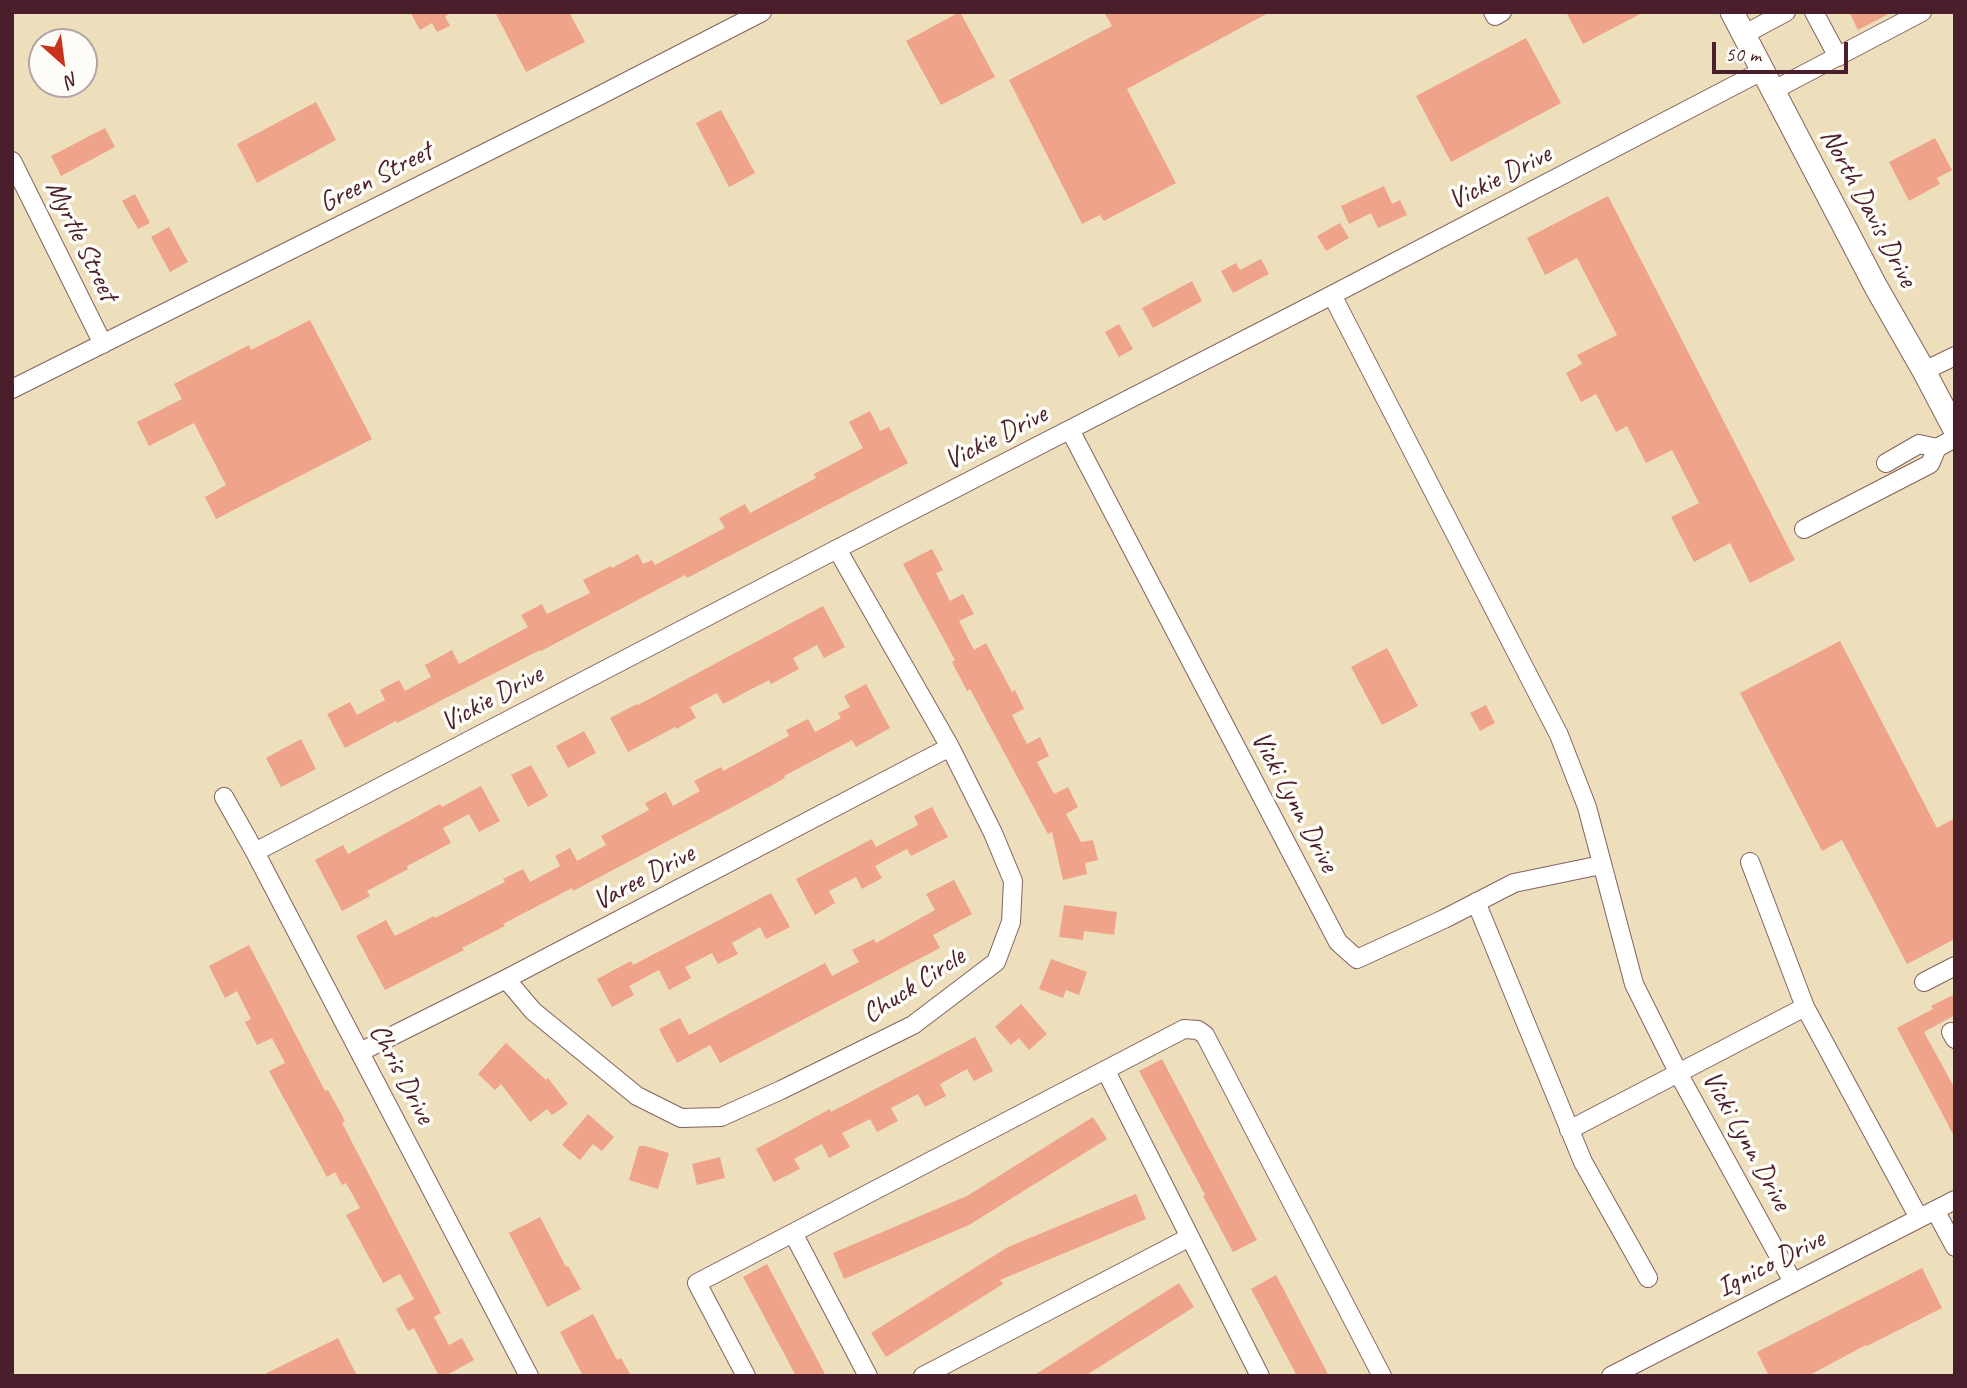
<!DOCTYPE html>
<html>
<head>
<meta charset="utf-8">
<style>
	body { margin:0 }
	#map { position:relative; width:1967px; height:1388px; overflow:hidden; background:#eddfbc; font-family:Caveat,sans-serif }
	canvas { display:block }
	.frame { position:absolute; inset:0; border:14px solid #4a1f2b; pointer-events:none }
	.north { position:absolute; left:28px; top:28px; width:70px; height:70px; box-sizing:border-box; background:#fdfcf7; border:2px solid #b5a4a5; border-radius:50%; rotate:152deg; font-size:19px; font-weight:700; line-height:28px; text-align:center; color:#4a1f2b }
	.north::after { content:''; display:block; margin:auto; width:24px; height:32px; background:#c8321e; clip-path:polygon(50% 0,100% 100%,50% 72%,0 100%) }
	.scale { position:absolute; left:1712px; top:42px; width:136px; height:32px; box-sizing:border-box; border:4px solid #4a1f2b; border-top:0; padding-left:9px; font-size:21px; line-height:24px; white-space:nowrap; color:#4a1f2b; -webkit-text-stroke:5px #fdfcf7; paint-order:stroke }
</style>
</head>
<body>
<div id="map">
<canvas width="1967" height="1388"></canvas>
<div class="frame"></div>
<div class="north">N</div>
<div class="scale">50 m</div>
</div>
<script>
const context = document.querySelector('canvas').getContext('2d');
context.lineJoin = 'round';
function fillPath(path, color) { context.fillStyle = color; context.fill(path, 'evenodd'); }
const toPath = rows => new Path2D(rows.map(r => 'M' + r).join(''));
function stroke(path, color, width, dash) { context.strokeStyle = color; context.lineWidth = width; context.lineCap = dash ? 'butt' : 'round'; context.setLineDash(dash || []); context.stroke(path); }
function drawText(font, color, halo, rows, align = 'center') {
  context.font = font + ' Caveat,sans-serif'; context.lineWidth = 7; context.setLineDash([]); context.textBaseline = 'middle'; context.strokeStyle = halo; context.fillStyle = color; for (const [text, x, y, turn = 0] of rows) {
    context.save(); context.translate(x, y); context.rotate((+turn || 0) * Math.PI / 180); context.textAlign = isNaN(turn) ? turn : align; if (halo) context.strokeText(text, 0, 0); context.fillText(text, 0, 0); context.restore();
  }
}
const building = toPath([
	[410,12,453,12,445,16,450,26,437,32,432,23,420,30],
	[495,12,569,12,585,42,526,72],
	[960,12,995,77,941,105,906,41],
	[1104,12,1270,12,1127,89,1176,183,1104,221,1100,215,1082,224,1009,80,1112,26],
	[1566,12,1644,12,1583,44],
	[1849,12,1892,12,1858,30],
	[1526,38,1561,103,1451,162,1416,96],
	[316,102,336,140,257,183,237,144],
	[721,110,755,173,729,187,696,123],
	[105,128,115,147,61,176,51,156],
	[1935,138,1952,170,1937,178,1940,184,1909,201,1889,162],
	[1384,186,1392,204,1400,200,1407,215,1378,228,1371,213,1349,224,1341,206],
	[135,194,150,223,138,229,122,201],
	[1608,196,1795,560,1750,583,1730,543,1694,562,1671,517,1699,503,1672,450,1646,463,1627,426,1616,432,1596,394,1581,402,1566,373,1582,364,1577,355,1617,335,1577,258,1545,275,1527,238],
	[1340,223,1349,238,1326,251,1317,236],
	[169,227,188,262,170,272,151,237],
	[1261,259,1269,274,1233,293,1221,271,1236,263,1240,270],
	[1192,281,1202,301,1153,328,1142,308],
	[310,320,372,439,216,519,205,497,226,485,194,423,149,446,137,422,182,399,174,384,249,345,251,350],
	[1119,324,1133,349,1119,357,1105,332],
	[870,411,880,431,889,427,908,463,687,578,685,575,541,651,540,650,397,723,396,721,345,748,327,714,350,702,357,715,385,700,380,690,399,680,405,691,431,677,425,665,452,650,459,664,528,627,521,615,542,604,547,614,590,593,583,580,611,566,612,568,638,554,643,564,652,560,655,565,725,528,719,518,745,504,750,513,816,478,814,474,863,448,849,422],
	[932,549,943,570,936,573,950,601,963,594,974,614,959,621,974,650,986,643,1012,692,1015,690,1024,709,1012,715,1027,744,1040,737,1049,756,1037,762,1054,794,1068,787,1078,807,1066,814,1081,842,1093,840,1098,860,1085,863,1087,874,1063,880,1052,832,1048,834,970,689,967,691,952,662,955,660,903,564],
	[823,606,845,647,824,658,817,645,793,658,799,669,771,684,769,680,723,704,717,693,690,707,696,718,676,729,675,727,628,752,610,718,637,704,638,705],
	[1840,641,1937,828,1955,818,1955,939,1907,964,1842,840,1822,851,1740,693],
	[1387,648,1418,706,1382,725,1351,667],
	[866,684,890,728,856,747,852,740,784,776,785,778,740,803,573,891,572,888,503,924,505,926,462,948,464,950,385,990,356,936,386,920,395,936,434,916,435,918,505,882,503,879,523,869,530,882,560,866,555,856,570,848,577,861,606,845,601,836,649,810,645,803,666,792,673,806,700,791,694,781,721,767,723,771,789,736,786,730,808,719,815,732,841,718,838,713,850,707,844,696],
	[1486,705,1495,723,1480,731,1470,713],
	[584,731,596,753,568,768,556,746],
	[301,739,316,769,281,787,266,758],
	[531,765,548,796,528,807,511,775],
	[481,786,500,821,479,832,469,814,443,828,451,843,407,866,408,869,367,891,370,896,342,911,315,860,343,845,348,854,440,804,442,807],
	[932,807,948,837,911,856,907,849,875,866,882,878,862,889,856,877,829,891,835,903,815,915,796,879,872,839,876,847,918,825,914,816],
	[954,880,972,914,933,935,940,948,720,1063,710,1045,677,1063,659,1029,680,1018,689,1035,825,963,832,976,859,962,852,950,874,939,876,943,935,910,926,894],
	[771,893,790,927,766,939,760,927,732,943,738,954,718,964,712,953,685,967,691,978,669,990,659,970,629,986,634,995,612,1007,597,979,631,961,633,965],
	[1064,905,1117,912,1114,935,1084,931,1083,940,1059,937],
	[249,945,325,1091,328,1090,345,1121,342,1123,441,1313,434,1317,449,1345,462,1338,474,1360,445,1376,439,1376,414,1328,408,1331,396,1309,414,1299,400,1274,383,1283,346,1215,360,1208,346,1183,342,1185,335,1172,327,1177,269,1071,285,1063,272,1038,257,1045,245,1022,251,1019,237,991,225,998,209,966],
	[1051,959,1087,972,1079,995,1066,990,1063,998,1039,989],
	[1955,994,1955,1015,1924,1032,1955,1089,1955,1138,1897,1028,1933,1009,1931,1006],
	[1021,1004,1047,1034,1029,1050,1019,1038,1011,1045,995,1027],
	[975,1037,993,1071,974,1081,967,1069,940,1084,946,1096,925,1107,918,1094,891,1108,898,1121,877,1132,870,1119,842,1133,850,1147,829,1158,822,1144,794,1159,800,1169,774,1182,756,1149,830,1109,831,1112],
	[506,1043,546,1080,548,1078,568,1104,552,1115,547,1109,530,1122,501,1084,495,1090,478,1074],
	[1162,1059,1257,1240,1233,1252,1203,1196,1205,1195,1139,1071],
	[588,1114,614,1137,602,1151,593,1144,580,1160,562,1145],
	[1093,1117,1107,1139,969,1225,844,1279,833,1253,967,1196],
	[639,1146,645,1146,669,1153,658,1189,629,1180],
	[720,1157,725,1178,697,1185,692,1164],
	[1136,1194,1146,1219,1000,1280,1003,1284,886,1357,871,1333,1008,1247],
	[540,1217,566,1267,568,1266,581,1289,547,1307,509,1233],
	[767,1264,826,1376,796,1376,743,1277],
	[1922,1268,1942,1308,1867,1346,1866,1345,1808,1376,1769,1376,1757,1352],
	[1276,1275,1329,1376,1297,1376,1251,1289],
	[1179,1283,1194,1307,1085,1376,1033,1376],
	[593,1314,617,1360,621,1358,631,1376,583,1376,560,1332],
	[338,1338,357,1376,261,1376]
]);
const minor = toPath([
	[1493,12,1495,16,1502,12],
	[1814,12,1838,57],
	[1743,35,1786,12],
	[1772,91,1922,12],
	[12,161,103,344],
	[1332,295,1559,735,1587,807,1634,984,1683,1082,1793,1282],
	[1924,371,1955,356],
	[12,389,589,101,762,12],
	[1070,430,1338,942,1357,959,1444,919,1514,883,1601,865],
	[1886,463,1919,444,1937,448,1955,438],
	[1804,529,1930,464,1937,448],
	[224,797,255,852,529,1376],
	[255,852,837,549,1332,295,1762,71],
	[1750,862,1805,1007,1919,1218],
	[1476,902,1583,1162,1648,1278],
	[506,979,533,1011,637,1096,681,1118,721,1117,781,1090,913,1025,996,962,1011,922,1013,881,993,833,950,747,837,549],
	[1924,982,1955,966],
	[1951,1032,1955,1039],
	[360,1052,506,979,950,747],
	[1106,1071,1260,1376],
	[1569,1130,1805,1007],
	[1935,1210,1955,1247],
	[793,1233,868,1376],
	[746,1376,697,1283,1184,1029,1198,1030,1205,1035,1382,1376],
	[923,1376,1190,1237],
	[1611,1376,1955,1200]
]);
const major = toPath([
	[1732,12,1876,287,1924,371,1955,430]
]);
const streetNames = [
	["Green Street",376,178,-27],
	["Vickie Drive",1500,178,-27],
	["North Davis Drive",1868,208,62],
	["Myrtle Street",81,241,64],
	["Vickie Drive",996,438,-27],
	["Vickie Drive",492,699,-28],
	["Vicki Lynn Drive",1294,802,62],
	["Varee Drive",644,878,-28],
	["Chuck Circle",914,986,-33],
	["Chris Drive",401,1074,62],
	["Vicki Lynn Drive",1746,1141,61],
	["Ignico Drive",1771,1264,-27]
];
fillPath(building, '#efa38b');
stroke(minor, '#83625e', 20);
stroke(major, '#83625e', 25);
stroke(minor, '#fff', 18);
stroke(major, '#fff', 23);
drawText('28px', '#4a1f2b', '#fdfcf7', streetNames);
</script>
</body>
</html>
